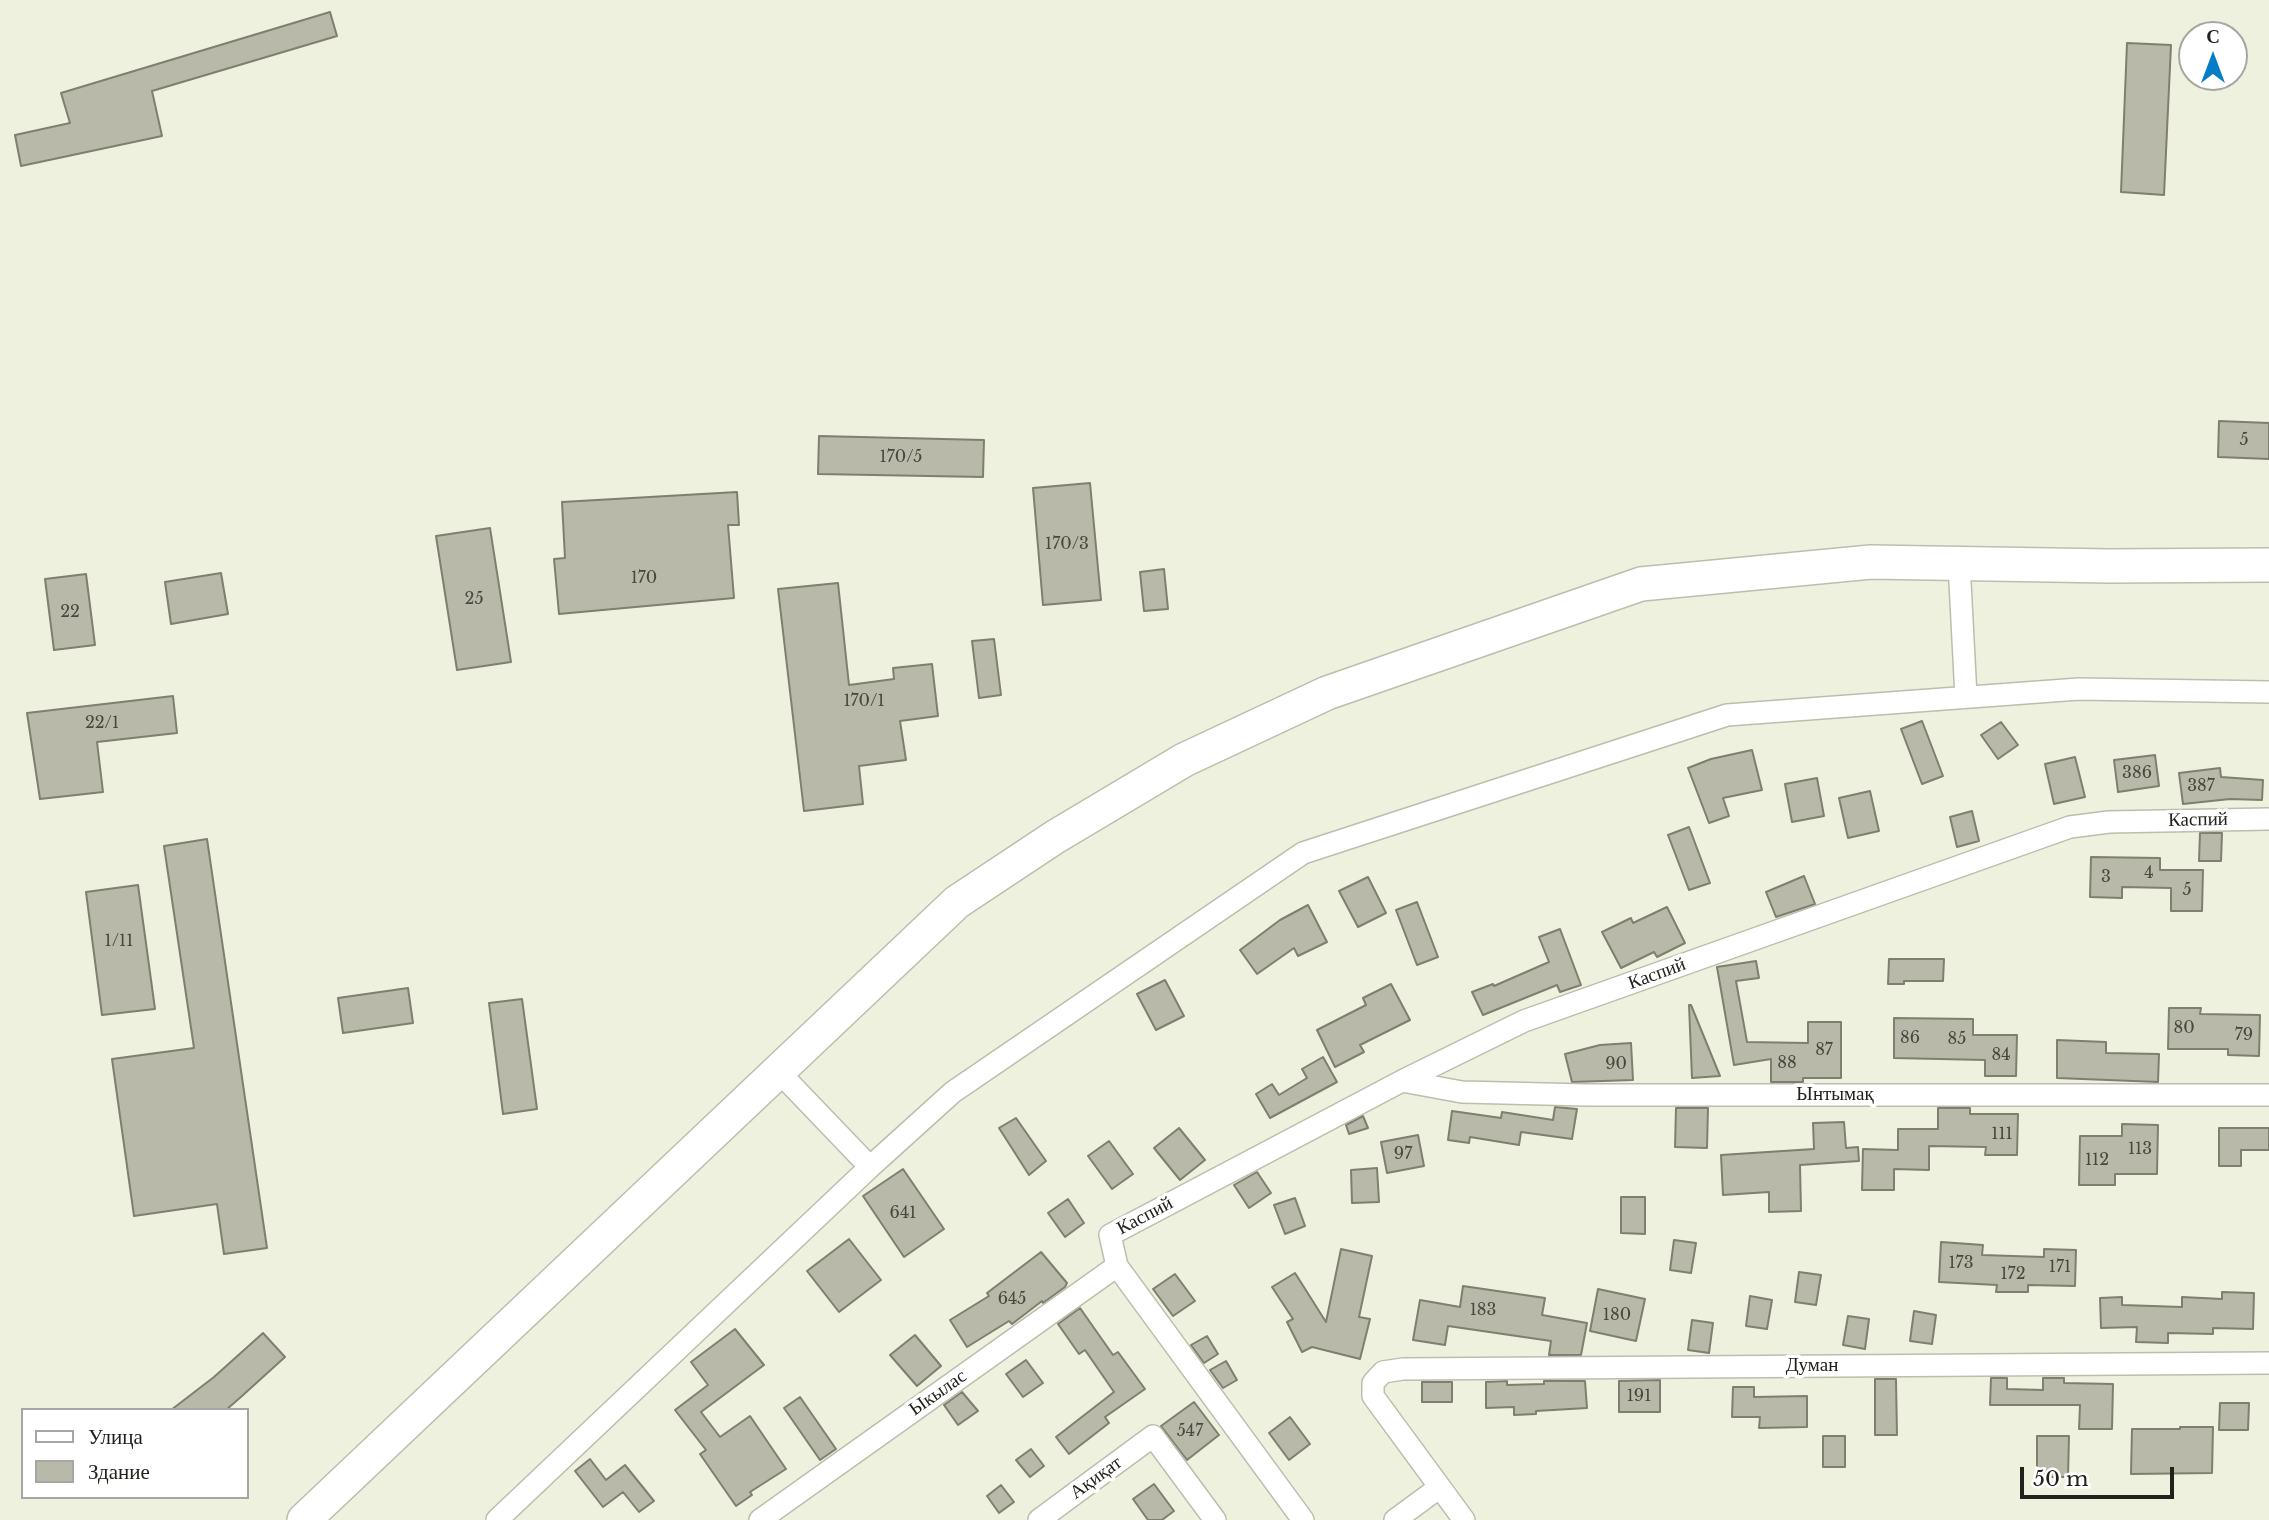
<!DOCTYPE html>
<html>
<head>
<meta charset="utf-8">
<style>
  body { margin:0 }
  #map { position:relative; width:2269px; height:1520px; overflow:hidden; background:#eff1df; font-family:"Libre Baskerville",serif }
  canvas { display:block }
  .legend { position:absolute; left:21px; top:1408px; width:228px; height:91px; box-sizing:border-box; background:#fff; border:2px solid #a6a7a4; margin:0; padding:9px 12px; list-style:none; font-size:21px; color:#21221b }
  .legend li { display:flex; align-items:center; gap:14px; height:35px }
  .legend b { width:35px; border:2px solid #a6a7a4 }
  .north { position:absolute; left:2178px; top:21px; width:70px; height:70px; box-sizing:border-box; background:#fff; border:2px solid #a6a7a4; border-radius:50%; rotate:0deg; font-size:19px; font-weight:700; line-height:28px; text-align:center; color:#21221b }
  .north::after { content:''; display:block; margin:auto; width:24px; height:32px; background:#047dc6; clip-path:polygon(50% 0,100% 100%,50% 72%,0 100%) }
  .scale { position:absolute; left:2020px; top:1467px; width:154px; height:32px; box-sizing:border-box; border:4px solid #21221b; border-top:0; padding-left:9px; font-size:21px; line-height:24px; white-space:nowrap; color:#21221b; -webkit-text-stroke:5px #fff; paint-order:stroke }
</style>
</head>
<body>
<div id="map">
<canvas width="2269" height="1520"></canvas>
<ul class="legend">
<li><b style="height:9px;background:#fff"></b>Улица</li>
<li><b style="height:19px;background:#b8b9a8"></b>Здание</li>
</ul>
<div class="north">С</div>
<div class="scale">50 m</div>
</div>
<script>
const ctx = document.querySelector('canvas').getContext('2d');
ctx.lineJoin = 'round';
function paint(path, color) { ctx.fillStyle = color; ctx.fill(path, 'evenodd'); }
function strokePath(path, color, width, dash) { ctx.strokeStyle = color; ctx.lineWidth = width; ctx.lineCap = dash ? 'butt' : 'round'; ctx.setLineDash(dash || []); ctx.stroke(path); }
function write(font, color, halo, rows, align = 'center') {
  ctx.font = font + ' "Libre Baskerville",serif'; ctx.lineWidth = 7; ctx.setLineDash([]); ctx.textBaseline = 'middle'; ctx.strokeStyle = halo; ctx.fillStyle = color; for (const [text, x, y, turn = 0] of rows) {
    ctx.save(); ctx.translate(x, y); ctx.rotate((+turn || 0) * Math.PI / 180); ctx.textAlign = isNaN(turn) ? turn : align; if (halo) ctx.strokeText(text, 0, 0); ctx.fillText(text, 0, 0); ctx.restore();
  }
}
const building = new Path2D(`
  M330 12 337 36 152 91 162 136 21 166 15 135 70 123 61 93Z
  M2127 43 2171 45 2164 195 2121 192Z
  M2219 421 2269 423V459L2218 457Z
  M819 436 984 440 983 477 818 474Z
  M1090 483 1101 600 1043 605 1033 488Z
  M737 492 739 525H728L734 598 559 614 554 559 565 558 562 502Z
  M490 528 511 662 457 670 436 536Z
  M1164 569 1168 609 1144 611 1140 572Z
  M221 573 228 614 171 624 165 582Z
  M86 574 95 645 54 650 45 579Z
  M838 583 849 685 894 679 893 668 932 664 938 716 900 721 906 760 859 766 863 804 804 811 778 589Z
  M994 639 1001 695 979 698 972 641Z
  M173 696 177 733 97 742 103 792 40 799 27 713Z
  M1922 721 1943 776 1922 784 1901 729Z
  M2001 722 2018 745 1998 759 1981 735Z
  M1752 750 1762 790 1723 798 1729 816 1709 823 1688 768 1711 759Z
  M2155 755 2159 786 2118 792 2114 760Z
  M2075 757 2085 797 2054 804 2045 764Z
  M2220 768 2221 777 2263 780 2262 800 2230 799 2183 804 2179 773Z
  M1817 778 1824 816 1792 822 1785 784Z
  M1870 791 1879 831 1848 838 1839 798Z
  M1972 811 1979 841 1957 847 1950 817Z
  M1689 827 1710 883 1689 890 1668 835Z
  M2200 833H2222L2221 861H2199Z
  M207 839 267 1248 224 1254 217 1204 134 1216 112 1059 194 1048 164 846Z
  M2091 857 2160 858V870H2203L2202 911H2171V888L2122 887V898L2090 897Z
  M1804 876 1815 904 1776 917 1766 892Z
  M1368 877 1386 913 1358 927 1339 891Z
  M138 885 155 1009 102 1015 86 892Z
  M1417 902 1438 957 1417 965 1396 910Z
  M1308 905 1327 942 1298 956 1294 948 1257 974 1240 950 1280 920Z
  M1667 907 1685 943 1657 957 1654 952 1621 968 1602 932 1631 918 1633 923Z
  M1560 929 1581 985 1560 992 1557 985 1483 1015 1472 992 1493 984 1494 986 1549 962 1539 937Z
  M1889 959H1944L1943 981H1904V984H1888Z
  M1756 961 1759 978 1736 981 1747 1042 1808 1043V1022H1841V1078H1803V1082H1771V1059L1734 1065 1717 967Z
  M1165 980 1184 1016 1156 1030 1137 994Z
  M1391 984 1410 1020 1360 1045 1364 1052 1335 1067 1317 1030 1366 1005 1363 998Z
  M408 988 413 1023 343 1033 338 998Z
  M522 999 537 1109 503 1114 489 1003Z
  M1689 1005H1691L1720 1076 1692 1078Z
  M2169 1008H2201L2200 1014 2260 1015 2259 1056 2228 1055V1049H2168Z
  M1894 1018 1973 1019V1035H2017L2016 1076H1985V1060L1894 1058Z
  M2057 1040 2106 1042V1053L2159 1054 2158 1082 2057 1078Z
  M1631 1043 1633 1080 1572 1082 1565 1054 1600 1045Z
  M1323 1057 1337 1082 1270 1118 1256 1094 1272 1084 1279 1095 1307 1078 1302 1069Z
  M1555 1107 1577 1109 1572 1139 1521 1132 1519 1145 1470 1137 1469 1143 1448 1140 1452 1111 1501 1118 1502 1112 1553 1120Z
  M1676 1108H1708L1707 1148 1675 1147Z
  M1938 1108H1970V1114H2018L2017 1155H1985L1986 1147 1929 1146V1170L1894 1169V1190H1862L1863 1149 1898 1150V1129H1938Z
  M1363 1116 1368 1128 1349 1134 1346 1125Z
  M1016 1118 1046 1161 1029 1175 999 1128Z
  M1844 1122 1846 1148 1858 1147 1859 1161 1800 1165 1801 1211 1769 1212V1192L1723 1195 1721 1155 1814 1149 1813 1123Z
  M2122 1124 2158 1125 2157 1174H2115V1185H2079L2080 1136H2122Z
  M1179 1128 1205 1160 1180 1180 1154 1148Z
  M2219 1128H2269V1150H2241V1166H2219Z
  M1418 1135 1424 1166 1387 1173 1381 1142Z
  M1109 1141 1133 1174 1112 1189 1088 1156Z
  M1377 1168 1379 1202 1352 1203 1351 1170Z
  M903 1169 944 1229 904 1257 863 1196Z
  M1257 1172 1271 1193 1249 1208 1234 1185Z
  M1621 1197H1645V1234L1621 1233Z
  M1295 1198 1305 1226 1285 1234 1274 1205Z
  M1068 1199 1084 1223 1065 1237 1048 1213Z
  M849 1239 881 1280 839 1312 807 1271Z
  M1674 1240 1696 1243 1691 1273 1670 1270Z
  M1941 1242 1983 1245 1982 1255 2044 1257V1249L2076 1250 2075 1286 2028 1285V1292H1996L1997 1285 1939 1282Z
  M1341 1249 1372 1256 1359 1317 1370 1319 1360 1359 1312 1347 1302 1352 1287 1322 1293 1319 1272 1287 1295 1273 1326 1322Z
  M1041 1252 1067 1283 1065 1287 1043 1303 1042 1301 1012 1324 1009 1321 967 1347 950 1320 989 1296 987 1293Z
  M1799 1272 1821 1275 1816 1305 1795 1302Z
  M1175 1274 1195 1301 1173 1316 1153 1289Z
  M1463 1286 1545 1298 1542 1315 1587 1323 1581 1355H1549L1551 1341 1448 1326 1445 1345 1413 1340 1420 1300 1460 1307Z
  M1598 1289 1645 1299 1636 1341 1590 1331Z
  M2222 1292 2254 1293 2253 1329 2213 1328V1334L2168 1333V1343L2136 1342 2137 1327 2101 1328 2100 1298 2122 1297V1305L2182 1307V1297L2222 1299Z
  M1750 1296 1772 1300 1767 1329 1746 1326Z
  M1080 1308 1113 1355 1118 1352 1145 1389 1105 1417 1109 1423 1069 1454 1056 1437 1114 1392 1085 1350 1079 1354 1058 1324Z
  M1914 1311 1936 1315 1932 1344 1910 1341Z
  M1848 1316 1869 1319 1865 1349 1843 1345Z
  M1692 1320 1713 1323 1709 1353 1688 1350Z
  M735 1329 764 1365 701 1412 720 1437 750 1416 786 1469 750 1492 752 1495 736 1506 700 1454 706 1450 675 1410 708 1385 691 1362Z
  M263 1333 285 1357 242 1396 226 1410H171L214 1377Z
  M915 1335 941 1366 917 1386 890 1355Z
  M1207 1336 1218 1354 1204 1363 1191 1345Z
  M1026 1360 1043 1383 1023 1397 1006 1374Z
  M1226 1361 1237 1380 1223 1388 1210 1370Z
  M1991 1378H2007V1389L2043 1390V1378H2064V1383L2113 1384 2112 1429H2079L2080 1405H1990Z
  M1875 1379H1896L1897 1435H1875Z
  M1660 1380V1412H1619V1381Z
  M1507 1381V1385L1544 1384V1381H1585L1587 1408 1536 1411V1414L1514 1415V1407L1486 1408V1382Z
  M1422 1382H1452V1402H1422Z
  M1733 1387H1754V1397L1807 1396V1427L1759 1428 1760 1417H1732Z
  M962 1392 978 1411 958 1425 944 1405Z
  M800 1397 836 1449 820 1460 784 1408Z
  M1194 1402 1219 1435 1187 1460 1161 1426Z
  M2220 1403H2249L2248 1430H2219Z
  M1290 1417 1310 1444 1289 1460 1269 1433Z
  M2180 1427H2213L2212 1473 2131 1474 2132 1429H2180Z
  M1823 1436H1845V1467H1823Z
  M2037 1436H2069L2068 1477H2037Z
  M1031 1449 1044 1466 1030 1477 1016 1460Z
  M590 1459 606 1480 625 1465 654 1501 639 1512 623 1492 603 1507 575 1471Z
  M1154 1484 1174 1511 1162 1520H1148L1133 1499Z
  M1001 1485 1014 1502 999 1513 987 1496Z`);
paint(building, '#b8b9a8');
strokePath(building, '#7e7f6f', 2);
const street = new Path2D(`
  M1959 563 1966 697
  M778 1071 870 1167
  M1402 1081 1462 1092 1586 1095H2269
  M497 1520 870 1167 953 1092 1303 853 1727 715 2079 689 2269 692
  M760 1520 1117 1266
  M1039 1520 1153 1436 1215 1520
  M1303 1520 1117 1266 1110 1235 1402 1081 1524 1021 2070 827 2109 822 2269 819
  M1395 1520 1440 1487
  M1464 1520 1373 1396V1383L1383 1372 1403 1369 2269 1363`);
const primary = new Path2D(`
  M304 1520 957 902 1055 837 1184 760 1327 693 1641 584 1871 562 2109 566 2269 565`);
strokePath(street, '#bcbead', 24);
strokePath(primary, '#bcbead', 36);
strokePath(street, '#fff', 21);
strokePath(primary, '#fff', 33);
write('16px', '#47483e', null, [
  ["5",2244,440],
  ["170/5",901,457],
  ["170/3",1067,544],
  ["170",644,578],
  ["25",474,599],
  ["22",70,612],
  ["170/1",864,701],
  ["22/1",102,723],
  ["386",2137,773],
  ["387",2201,786],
  ["4",2149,873],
  ["3",2106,877],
  ["5",2187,890],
  ["1/11",119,941],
  ["80",2184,1028],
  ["79",2244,1035],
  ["86",1910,1038],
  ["85",1957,1039],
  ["87",1824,1050],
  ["84",2001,1055],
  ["88",1787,1063],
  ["90",1616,1064],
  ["111",2002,1134],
  ["113",2140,1149],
  ["97",1403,1154],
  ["112",2097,1160],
  ["641",903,1213],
  ["173",1961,1263],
  ["171",2060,1267],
  ["172",2013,1274],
  ["645",1012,1299],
  ["183",1483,1310],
  ["180",1617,1315],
  ["191",1639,1396],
  ["547",1190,1431]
]);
write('19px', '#21221b', '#fff', [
  ["Каспий",2198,820,-1],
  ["Каспий",1657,974,-20],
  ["Ынтымақ",1835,1095],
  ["Каспий",1145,1216,-28],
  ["Думан",1812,1366],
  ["Ыкылас",938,1393,-35],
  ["Ақиқат",1096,1478,-36]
]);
</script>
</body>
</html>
